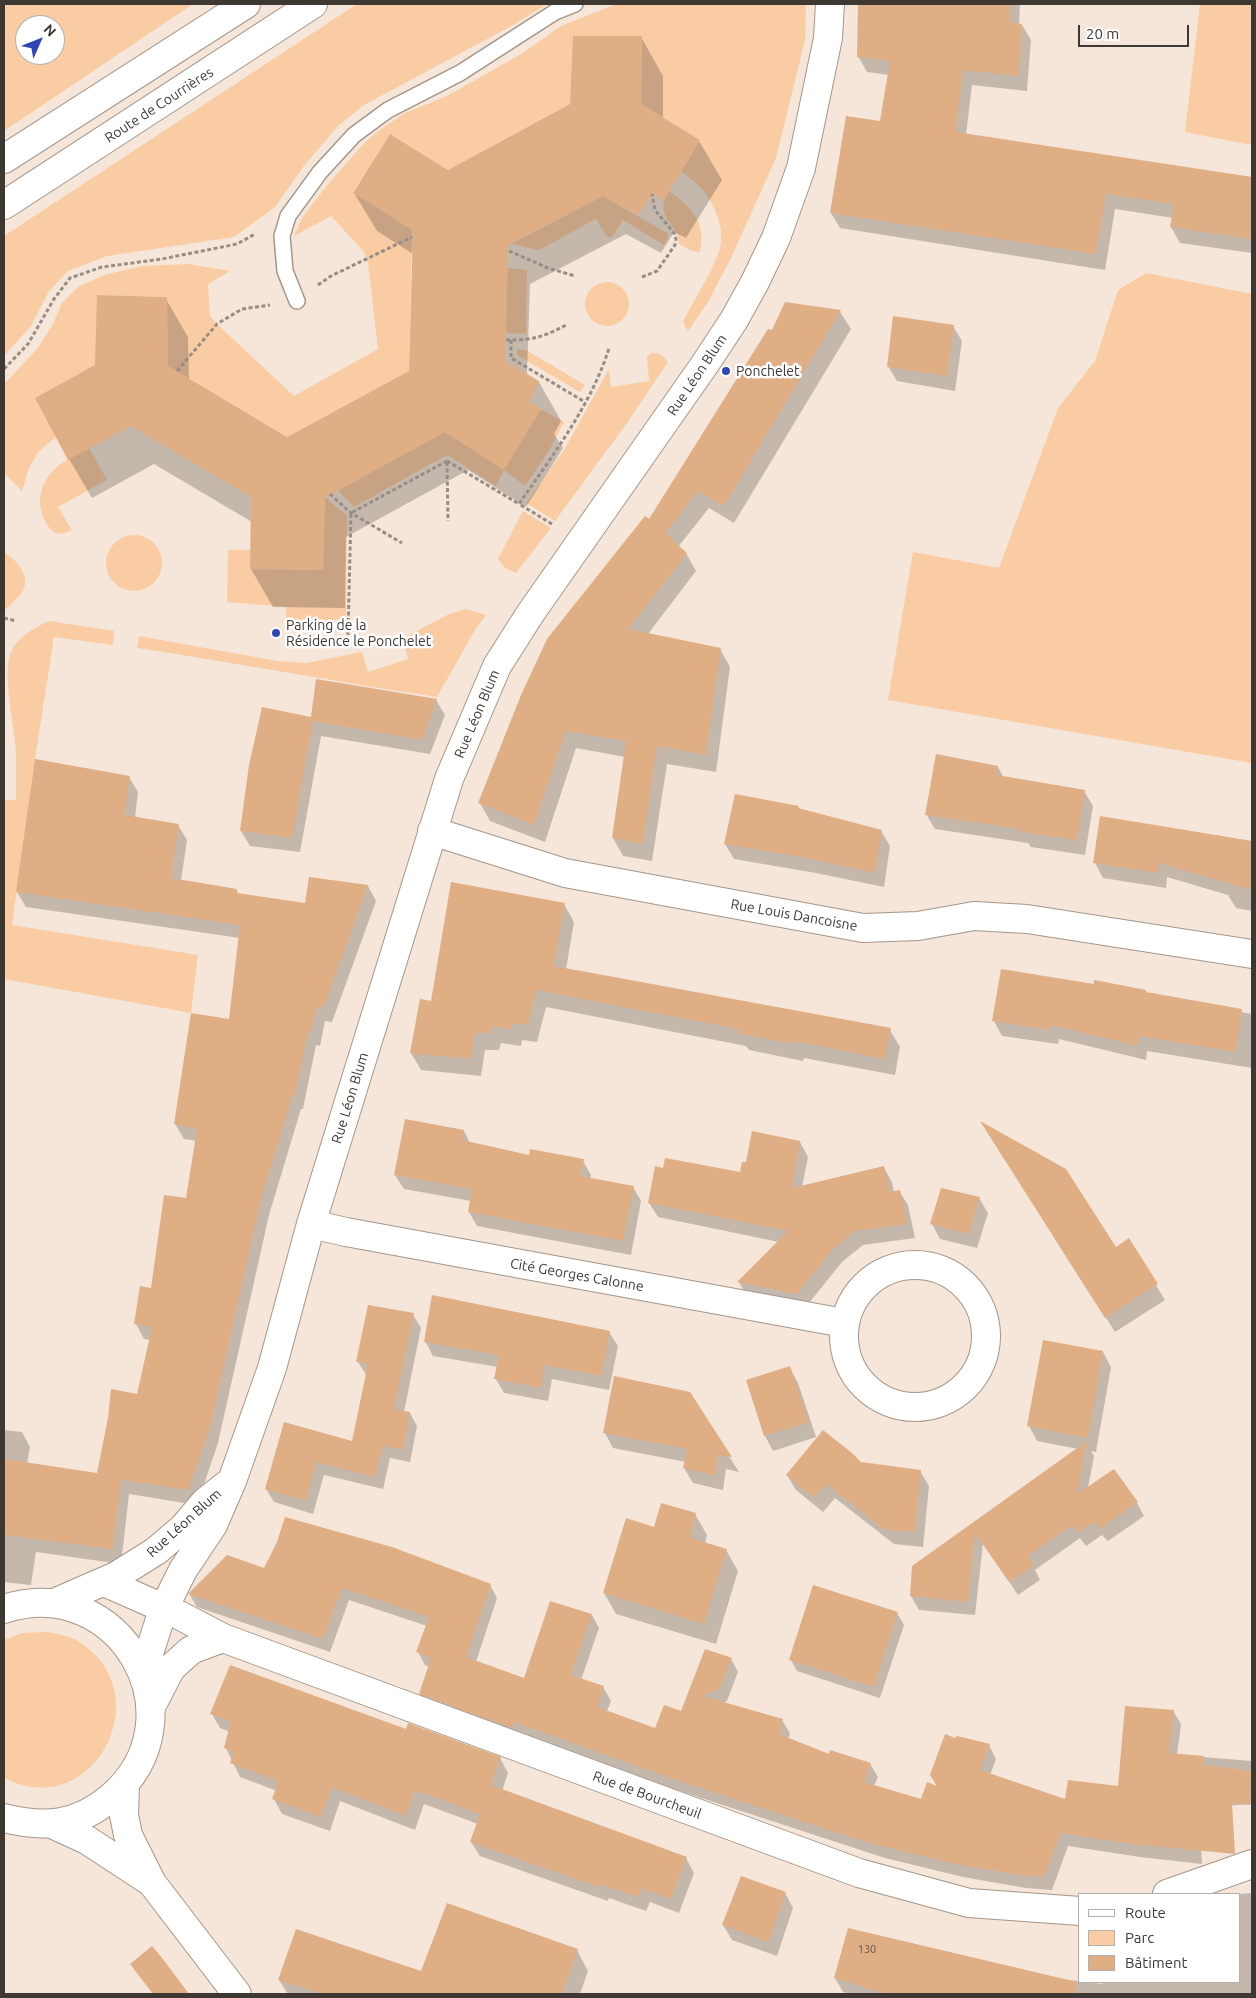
<!DOCTYPE html>
<html>
<head>
<meta charset="utf-8">
<style>
  body { margin:0 }
  #map { position:relative; width:1256px; height:1998px; overflow:hidden; background:#f5e6d9; font-family:Ubuntu,sans-serif }
  canvas { display:block }
  .frame { position:absolute; inset:0; border:5px solid #3e3833; pointer-events:none }
  .legend { position:absolute; left:1078px; top:1893px; width:162px; height:90px; box-sizing:border-box; background:#fff; border:1px solid #b2afad; margin:0; padding:6px 9px; list-style:none; font-size:15px; color:#3e3833 }
  .legend li { display:flex; align-items:center; gap:10px; height:25px }
  .legend b { width:25px; border:1px solid #b2afad }
  .north { position:absolute; left:15px; top:15px; width:50px; height:50px; box-sizing:border-box; background:#fff; border:1px solid #b2afad; border-radius:50%; rotate:46deg; font-size:14px; font-weight:700; line-height:20px; text-align:center; color:#3e3833 }
  .north::after { content:''; display:block; margin:auto; width:18px; height:22px; background:#2f46b7; clip-path:polygon(50% 0,100% 100%,50% 72%,0 100%) }
  .scale { position:absolute; left:1078px; top:25px; width:111px; height:22px; box-sizing:border-box; border:2px solid #3e3833; border-top:0; padding-left:6px; font-size:15px; line-height:18px; white-space:nowrap; color:#3e3833; -webkit-text-stroke:4px #fff; paint-order:stroke }
</style>
</head>
<body>
<div id="map">
<canvas width="1256" height="1998"></canvas>
<div class="frame"></div>
<ul class="legend">
<li><b style="height:6px;background:#fff"></b>Route</li>
<li><b style="height:14px;background:#facca4"></b>Parc</li>
<li><b style="height:14px;background:#dfae84"></b>Bâtiment</li>
</ul>
<div class="north">N</div>
<div class="scale">20 m</div>
</div>
<script>
const ctx = document.querySelector('canvas').getContext('2d');
ctx.lineJoin = 'round';
function paint(path, color) { ctx.fillStyle = color; ctx.fill(path, 'evenodd'); }
function strokePath(path, color, width, dash) { ctx.strokeStyle = color; ctx.lineWidth = width; ctx.lineCap = dash ? 'butt' : 'round'; ctx.setLineDash(dash || []); ctx.stroke(path); }
function write(font, color, halo, rows, align = 'center') {
  ctx.font = font + ' Ubuntu,sans-serif'; ctx.lineWidth = 5; ctx.setLineDash([]); ctx.textBaseline = 'middle'; ctx.strokeStyle = halo; ctx.fillStyle = color; for (const [text, x, y, turn = 0] of rows) {
    ctx.save(); ctx.translate(x, y); ctx.rotate((+turn || 0) * Math.PI / 180); ctx.textAlign = isNaN(turn) ? turn : align; if (halo) ctx.strokeText(text, 0, 0); ctx.fillText(text, 0, 0); ctx.restore();
  }
}
paint(new Path2D(`
  M4 4H193L4 131ZM25 25H55V55H25Z
  M357 4H547L515 24 364 105 338 126 303 167 275 207 234 237 107 256 68 271 49 291 31 326 4 356V236Z
  M617 4H806L805 40 776 158 731 258 708 302 688 331 683 322C692 303 720 260 721 242 722 229 719 219 714 208 707 192 696 181 681 172L700 140 641 104 642 36H574L570 104 448 170 390 134 353 192 412 230 409 371 287 437 168 366 167 297 97 295 107 361 56 437 39 451 29 468 22 491 4 473V384L38 348 53 324 62 303 78 287 104 275 142 266 188 264 230 271 208 284 210 316 217 324 294 396 378 349 368 263 364 252 331 216 294 236 302 218 324 189 365 142 384 127 405 113 447 96 523 53 561 26Z
  M1200 4H1252V145L1185 132Z
  M669 191C692 207 706 222 700 252L692 251 679 244C678 221 652 218 669 191Z
  M603 196 667 233 668 237 664 245 623 220 612 237H607L596 219 539 250 511 244Z
  M507 268 527 270 526 334 506 333Z
  M1146 273 1252 294V763L888 700 913 552 999 568 1058 408 1095 361 1118 290Z
  M585 304a22 22 0 1 1 44 0a22 22 0 1 1-44 0Z
  M517 349 526 350 585 385 580 392 517 355Z
  M651 353C659 352 663 356 668 362L627 423 555 521 526 503 564 450 609 369 611 387 649 381 647 357Z
  M541 409 564 422 550 449 525 486 504 470 496 486 447 455 354 507 338 490 445 432 504 469Z
  M89 448 107 480 58 507 72 530 62 534 53 532C37 515 35 490 52 472 61 461 77 455 89 448Z
  M325 497 347 516 346 619 304 622 286 620V607L227 602 228 550H250V569L323 570Z
  M523 511 551 528 516 573 505 568 498 559Z
  M106 563a28 28 0 1 1 56 0a28 28 0 1 1-56 0Z
  M4 552C14 558 30 574 24 588 21 596 11 604 5 610H4Z
  M466 609 486 615 475 630 437 697C337 682 238 663 137 648L139 636 277 661 306 663 362 652 368 672 408 659 403 638 447 615Z
  M49 621 114 631 113 645 54 637 35 759 12 925 198 955 191 1013 4 979V800H16C16 781 17 761 15 742 13 721 3 674 10 655 15 638 34 628 49 621Z
  M48 1632C56 1634 66 1635 74 1639 164 1688 95 1825 4 1778V1640L22 1633Z`), '#facca4');
paint(new Path2D(`
  M858 4H1020L1019 24 1022 25 1031 40 1027 91 972 85 966 135 1252 179V253L1180 243 1171 227 1173 218 1115 209 1105 270 840 228 831 213 881 123 889 75 867 72 858 56Z
  M641 37 663 76V119L699 141 722 180 686 238 674 232 661 253 626 234 530 284 527 375 539 382 561 421 554 434 563 448 526 507 468 470 346 537 345 608 273 607 251 569 252 522 154 464 92 498 69 459 96 366 166 299 188 337 189 380 287 439 410 372 413 254 377 231 354 193 448 171 571 105Z
  M786 303 840 312 851 329 734 523 709 508 678 547 686 553 696 571 648 634 720 649 730 667 716 772 667 764 652 861 623 856 613 838 625 757 576 748 545 842 490 821 480 803 649 521 773 331Z
  M953 326 962 341 955 391 897 381 888 366Z
  M436 700 445 715 430 754 321 736 300 852 250 846 241 831 312 718Z
  M36 761 129 777 138 792 135 818 178 825 187 840 181 881 236 890 239 895 306 904 368 886 376 901 332 1022 325 1021 320 1046 316 1045 303 1109H301L269 1215 218 1443 197 1505 129 1494 121 1564 36 1552 31 1585 4 1582V1430L22 1432 30 1447 27 1464 98 1475 138 1395 150 1340 144 1339 136 1324 153 1289 187 1199 197 1141 184 1139 175 1124 230 1020 240 938 26 907 17 892Z
  M998 767 1004 778 1084 791 1093 806 1085 855 1031 847 1028 843 935 829 926 814Z
  M798 807 800 810 881 831 890 846 884 887 816 873 734 859 725 844Z
  M1216 835 1252 842V911L1236 908 1228 895 1167 877 1166 888 1103 878 1095 863Z
  M564 904 574 922 566 969 890 1030 900 1047 895 1075 804 1058 803 1061 749 1050 746 1046 546 1007 537 1042 522 1040 521 1046 501 1043 499 1050H485L481 1076 421 1070 411 1053 432 1002Z
  M1095 986 1146 991 1147 994 1252 1014V1068L1147 1051 1146 1060 1059 1039 1058 1044 1002 1036 994 1021Z
  M464 1131 470 1143 530 1156 583 1161 591 1175 590 1179 633 1187 641 1201 631 1255 477 1226 469 1212 471 1201 404 1189 395 1175Z
  M990 1136 1116 1248 1128 1240 1165 1300 1115 1332Z
  M800 1142 808 1157 802 1187 884 1168 892 1182 894 1192 899 1191 908 1205 915 1238 863 1245 842 1262 805 1308 747 1296 739 1282 779 1242 658 1217 649 1203 741 1174 747 1163Z
  M979 1198 988 1213 977 1248 940 1239 932 1224Z
  M413 1315 421 1328 404 1412 410 1413 417 1426 410 1462 390 1458 383 1489 324 1475 313 1514 274 1502 266 1489 285 1424 353 1443 367 1376 358 1362Z
  M609 1332 618 1346 609 1390 552 1379 548 1401 504 1393 496 1379 498 1367 433 1356 425 1341Z
  M1103 1352 1111 1367 1096 1452 1091 1451 1094 1456 1088 1488 1137 1503 1144 1516 1108 1541 1102 1535 1086 1546 1080 1538 1035 1570 1040 1580 1018 1595 983 1543 975 1615 919 1610 911 1596 914 1567 1078 1449 1037 1441 1029 1426Z
  M790 1368 798 1383 816 1437 773 1451 765 1436 748 1381Z
  M689 1393 739 1472 726 1469 723 1490 693 1483 684 1468 686 1462 613 1448 605 1433Z
  M861 1464 920 1471 929 1486 923 1547 894 1544 835 1498 823 1512 796 1490 787 1475Z
  M695 1514 707 1535 705 1544 726 1550 738 1571 716 1644 616 1614 604 1593 655 1529Z
  M264 1569 490 1585 497 1598 476 1662 525 1680 592 1615 599 1628 581 1680 603 1687 611 1701 607 1711 656 1729 682 1712 731 1659 738 1672 727 1701 723 1703 782 1720 790 1733 788 1739 830 1756 870 1764 878 1777 874 1786 922 1801 989 1745 996 1759 990 1775 1066 1800 1119 1788 1173 1711 1181 1724 1177 1755 1252 1761V1804L1199 1808 1202 1864 1140 1857 1068 1846 1052 1890 1026 1888 963 1877 885 1858 677 1790 521 1734 427 1707 420 1693 429 1667 425 1665 418 1652 427 1626 349 1600 330 1652 197 1607 190 1595Z
  M897 1613 904 1625 880 1698 797 1671 791 1660Z
  M212 1714 407 1731 500 1758 508 1773 502 1791 686 1858 694 1873 679 1913 650 1902 646 1911 609 1898 608 1901 480 1856 471 1842 478 1824 424 1804 415 1830 340 1801 330 1831 282 1814 274 1799 277 1791 240 1777 226 1748 230 1732 220 1728Z
  M785 1893 793 1908 777 1956 732 1940 723 1925Z
  M1252 1893V1994H851L843 1992 835 1978H1052L1103 1984V1982H1240V1894H1237Z
  M577 1950 588 1971 580 1994H563L521 1980 516 1994H288L279 1980 421 1973Z`), '#0003');
paint(new Path2D(`
  M858 4H1010V22L1022 24 1019 76 963 70 956 132 1252 177V239L1170 227 1174 204 1106 194 1096 254 830 213 846 116 880 121 890 61 857 57Z
  M573 36H642L641 104 700 140 664 200 652 194 638 215 603 196 508 245 505 361 539 381 529 402 541 409 504 470 445 432 325 498 323 570 250 569 251 497 131 426 68 460 35 398 95 365 97 295 167 297 168 366 287 437 409 371 413 230 353 193 390 134 448 170 570 104Z
  M785 302 841 310 724 506 698 491 665 533 687 553 628 629 721 648 706 755 657 746 643 844 612 838 626 741 566 731 534 825 478 803 521 695 547 639 645 516 649 519 768 329 772 330Z
  M893 316 954 325 947 376 887 367Z
  M316 679 437 699 422 740 313 721 292 838 240 831 249 765 262 707 311 717Z
  M936 754 998 766 997 775 1085 790 1077 840 1021 832V829L925 815Z
  M35 759 130 776 125 815 179 824 171 878 237 889V893L305 903 309 877 368 885 324 1007H317L311 1031H308L295 1095H293L261 1199 210 1428 188 1490 121 1480 113 1549 4 1535V1459L97 1473 108 1418 111 1389 137 1394 152 1327 134 1324 140 1286 151 1288 164 1195 186 1198 197 1129 174 1124 191 1013 229 1019 240 925 16 892Z
  M735 794 799 806 798 808 882 830 875 873 807 858 724 844Z
  M1100 816 1252 841V890L1159 863 1158 873 1093 863Z
  M451 882 565 903 554 966 891 1028 885 1059 795 1041 794 1044 738 1033V1029L536 990 528 1025 512 1023 511 1029 491 1026 490 1033H475L471 1059 410 1053 420 999 431 1001Z
  M1001 969 1094 984V980L1146 990V992L1242 1009 1236 1052 1139 1036 1138 1046 1051 1025 1050 1030 992 1021Z
  M405 1119 464 1130 462 1140 529 1155 530 1149 584 1159 580 1176 634 1186 623 1241 468 1212 472 1189 394 1175Z
  M980 1121 1066 1169 1116 1247 1129 1238 1158 1284 1105 1318Z
  M752 1131 800 1141 792 1188 884 1166 890 1192 900 1190 907 1224 855 1231 834 1248 797 1294 737 1282 788 1231 648 1203 655 1166 663 1168 665 1158 740 1172 742 1162H746Z
  M941 1188 980 1197 969 1234 930 1224Z
  M432 1295 610 1331 602 1376 544 1365 541 1388 494 1379 499 1355 424 1342Z
  M368 1305 414 1313 394 1409 410 1412 403 1450 383 1446 375 1477 316 1462 306 1501 265 1489 284 1422 352 1441 368 1364 356 1362Z
  M1043 1340 1103 1351 1088 1438 1027 1426Z
  M790 1366 809 1422 764 1436 746 1380Z
  M614 1376 690 1392 732 1457 718 1455 715 1476 683 1468 687 1449 603 1433Z
  M823 1430 852 1453 861 1462 921 1470 915 1532 884 1529 826 1484 814 1498 786 1475Z
  M1087 1441 1077 1494 1114 1469 1138 1502 1100 1529 1093 1522 1078 1533 1072 1525 1028 1556 1034 1566 1009 1582 975 1533 968 1602 910 1596 912 1566Z
  M661 1503 696 1513 690 1538 727 1549 704 1624 603 1593 626 1518 654 1527Z
  M285 1517 392 1547 491 1584 466 1657 524 1678 550 1601 592 1614 571 1675 604 1686 597 1707 655 1728 664 1705 681 1711 705 1649 732 1658 720 1688 702 1696 783 1719 779 1734 829 1754 830 1750 871 1763 864 1782 921 1799 927 1782 937 1786 930 1775 945 1734 955 1738 957 1736 990 1744 980 1770 1065 1799 1068 1780 1118 1786 1125 1706 1174 1710 1169 1753 1204 1756 1203 1765 1252 1771 1250 1805 1232 1803 1235 1854 1132 1844 1061 1833 1044 1877 1018 1875 955 1864 877 1845 831 1831 668 1777 514 1722 512 1728 419 1694 431 1658 416 1652 429 1617 342 1588 323 1639 188 1594 227 1555 264 1568 277 1542Z
  M813 1585 898 1612 874 1687 789 1660Z
  M230 1665 406 1729 408 1723 501 1757 491 1785 687 1857 671 1899 641 1888 638 1897 600 1884 599 1887 470 1842 480 1814 415 1790 406 1816 332 1787 321 1817 272 1799 279 1781 230 1763 234 1752 224 1748 231 1721 210 1714Z
  M741 1876 786 1892 768 1942 722 1925Z
  M447 1903 578 1949 562 1994H324L278 1980 296 1929 421 1971Z
  M848 1928 1077 1982 1076 1994H892L865 1989V1987L834 1978Z
  M152 1946 162 1958 189 1994H153L130 1964Z`), '#dfae84');
const lane = new Path2D(`
  M297 301 285 271 282 236 288 216 320 172 354 135 388 110 460 73 555 12 575 4`);
const street = new Path2D(`
  M432 831 565 873 863 928 918 926 974 916 1027 919 1252 954
  M311 1224 346 1232 844 1323
  M844 1336a71 71 0 1 1 142 0a71 71 0 1 1-142 0Z
  M104 1582 179 1615 223 1638 859 1873 969 1903 1080 1911
  M54 1603 116 1576 156 1551 183 1528 205 1502 229 1483
  M143 1672 163 1610 183 1570 213 1525 232 1481 272 1368 311 1224 449 779 497 666 530 614 705 364 734 320 755 282 776 238 801 168 828 38 830 4
  M151 1707 171 1668 191 1650 223 1638
  M1167 1894 1252 1864`);
const secondary = new Path2D(`
  M4 159 246 4
  M4 205 313 4
  M4 1609C120 1571 204 1719 110 1798 77 1826 44 1828 4 1818
  M125 1786 124 1815 128 1835 152 1883 237 1994
  M52 1824 87 1840 151 1882`);
strokePath(lane, '#a4968a', 18);
strokePath(street, '#a4968a', 30);
strokePath(secondary, '#a4968a', 30);
strokePath(new Path2D(`
  M509 251 548 268 575 276
  M642 277 657 271 675 245 676 239 674 233 655 210 652 194
  M318 285 331 276 412 237
  M506 340C534 340 544 337 568 324
  M511 340V358L585 402
  M4 369 28 344 54 299 70 278 102 267 162 259 237 244 255 234
  M177 371 217 324 242 309 270 305
  M447 461 519 504
  M447 462 448 521
  M330 494 351 513 402 543
  M552 524 519 504C552 456 592 404 609 348
  M4 618 16 621
  M348 635 351 513 447 461`), '#988d84', 3, [4, 2.5]);
strokePath(lane, '#fff', 15);
strokePath(street, '#fff', 28);
strokePath(secondary, '#fff', 28);
for (const [x, y, r, color] of [
  [726,371,5,"#2f46b7"],
  [276,633,5,"#2f46b7"]
]) { const dot = new Path2D(); dot.arc(x, y, r, 0, 2 * Math.PI); ctx.fillStyle = color; ctx.fill(dot); strokePath(dot, '#fff', 2); }
write('11px', '#665647', null, [
  ["130",867,1949]
]);
write('14px', '#3e3833', '#fff', [
  ["Route de Courrières",159,105,-33],
  ["Rue Léon Blum",697,375,-56],
  ["Rue Léon Blum",477,714,-67],
  ["Rue Louis Dancoisne",794,915,10],
  ["Rue Léon Blum",350,1098,-73],
  ["Cité Georges Calonne",577,1275,10],
  ["Rue Léon Blum",184,1523,-42],
  ["Rue de Bourcheuil",647,1795,20]
]);
write('14px', '#3e3833', '#fff', [
  ["Ponchelet",736,371],
  ["Parking de la",286,625],
  ["Résidence le Ponchelet",286,641]
], 'left');
</script>
</body>
</html>
